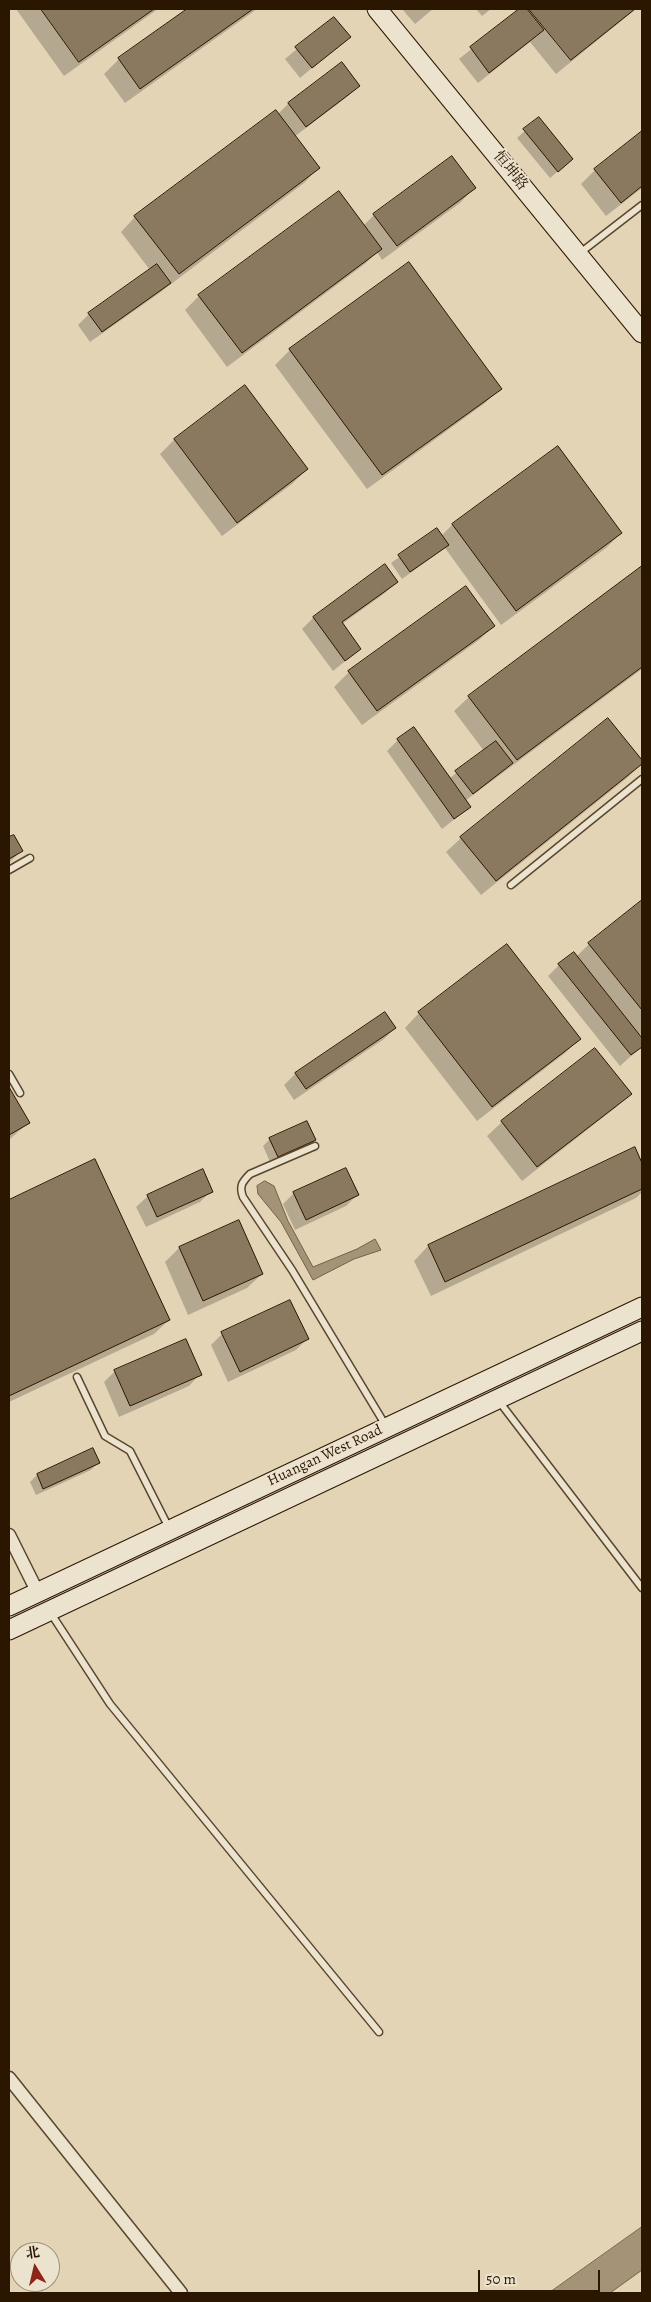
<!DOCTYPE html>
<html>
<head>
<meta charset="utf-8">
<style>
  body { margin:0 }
  #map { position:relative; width:651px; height:2302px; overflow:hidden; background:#e2d4b4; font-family:Alegreya,"Noto Serif SC",serif }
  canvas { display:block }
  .frame { position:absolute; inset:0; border:10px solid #2b1601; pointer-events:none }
  .north { position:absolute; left:10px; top:2242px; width:50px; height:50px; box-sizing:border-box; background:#ece3ce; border:1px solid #9f917c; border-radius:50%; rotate:351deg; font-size:14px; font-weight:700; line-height:20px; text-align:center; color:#2b1601 }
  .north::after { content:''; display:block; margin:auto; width:18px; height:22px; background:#8f2418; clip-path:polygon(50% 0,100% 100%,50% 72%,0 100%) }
  .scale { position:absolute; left:478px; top:2270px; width:122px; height:22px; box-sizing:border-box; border:2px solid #2b1601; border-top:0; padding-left:6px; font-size:15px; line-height:18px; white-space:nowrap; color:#2b1601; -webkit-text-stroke:4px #ece3ce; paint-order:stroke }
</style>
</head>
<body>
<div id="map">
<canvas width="651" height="2302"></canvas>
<div class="frame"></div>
<div class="north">北</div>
<div class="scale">50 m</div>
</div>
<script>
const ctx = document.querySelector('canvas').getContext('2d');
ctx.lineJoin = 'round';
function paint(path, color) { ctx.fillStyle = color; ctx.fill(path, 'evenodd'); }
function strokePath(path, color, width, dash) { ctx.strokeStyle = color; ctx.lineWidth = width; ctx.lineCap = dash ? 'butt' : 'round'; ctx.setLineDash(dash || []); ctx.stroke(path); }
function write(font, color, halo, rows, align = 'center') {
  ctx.font = font + ' Alegreya,"Noto Serif SC",serif'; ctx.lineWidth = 4; ctx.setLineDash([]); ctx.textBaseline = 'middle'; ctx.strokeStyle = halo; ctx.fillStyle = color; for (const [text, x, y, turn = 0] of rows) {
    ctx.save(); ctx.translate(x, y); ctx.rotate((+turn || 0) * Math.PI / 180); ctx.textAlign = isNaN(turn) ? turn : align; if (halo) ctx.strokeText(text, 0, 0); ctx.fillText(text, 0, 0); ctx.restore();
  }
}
const water = new Path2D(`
  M265 1181 274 1186 288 1221 313 1267 357 1249 375 1239 381 1250 354 1259 313 1280 281 1222 258 1194 257 1186Z
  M642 2227V2270L610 2293H549Z`);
paint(water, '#a49377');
strokePath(water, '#746148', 1);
paint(new Path2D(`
  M16 9H158L64 76Z
  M189 9H257L125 103 104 74 119 59Z
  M402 9H433L415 24Z
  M476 9H491L482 16Z
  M521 9H636L556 74 530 42 478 83 459 59Z
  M334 18 349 37 300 78 285 59Z
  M359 85 348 96 294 137 318 168 304 183 158 294 90 342 78 325 89 314 150 270 121 232 135 217 277 115 288 104Z
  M538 119 564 166 550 178 517 138Z
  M642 132V188L606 216 581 184 595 170Z
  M474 188 460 203 382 260 377 252 366 263 227 367 185 310 199 296 363 226 374 215Z
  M408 264 500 388 485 403 367 489 275 365 290 350Z
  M175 439 307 469 292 484 222 536 160 454Z
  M452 525 621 533 606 548 501 625 445 548 402 579 391 563 437 530 441 536Z
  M385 566 397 582 385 593 342 624 360 649 333 671 302 629 313 618Z
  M642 568V669L465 801 470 807 442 829 387 751 398 740 450 778 484 751 454 711 469 697Z
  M494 626 479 640 362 725 334 687 349 672Z
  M608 720 642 763 628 777 481 895 446 852 461 838Z
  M13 836 21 851 9 863V839Z
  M642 902V1033L639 1036 642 1040V1046L620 1066 548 976 559 965 576 957 589 944Z
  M419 1013 579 1039 565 1053 477 1121 405 1028Z
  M385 1014 395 1028 384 1039 294 1100 284 1085 295 1074Z
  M9 1089 28 1123 9 1140Z
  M630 1094 615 1108 522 1181 487 1136 502 1122Z
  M270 1139 314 1140 307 1148 271 1164 263 1146Z
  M634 1149 642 1166V1192L636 1198 431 1296 414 1261 428 1246Z
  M94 1161 169 1320 154 1334 9 1402V1201Z
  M211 1191 200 1202 146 1227 136 1207 148 1196Z
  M294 1193 357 1195 346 1206 295 1230 283 1204Z
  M179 1248 262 1274 247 1288 188 1315 165 1262Z
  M222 1334 307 1339 296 1350 228 1382 211 1345Z
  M115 1371 200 1374 189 1386 119 1417 104 1382Z
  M93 1450 98 1463 91 1470 36 1495 30 1482 37 1475Z`), '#0003');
const building = new Path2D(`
  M41 9H154L79 62Z
  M187 9H253L140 89 118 58Z
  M519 9H527L544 30 489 73 470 47Z
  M529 9H635L571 60Z
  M334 17 351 37 312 68 295 47Z
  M342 62 360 86 306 127 288 103Z
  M276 110 320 168 179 274 134 216Z
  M539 117 573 159 558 172 523 129Z
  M642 131V186L621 203 594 169Z
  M452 156 476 188 397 246 373 214Z
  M339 191 382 249 242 353 198 295Z
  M409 262 502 389 382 475 289 349Z
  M157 264 171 283 102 332 88 313Z
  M245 385 308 469 237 523 174 439Z
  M558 446 622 533 516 611 452 524Z
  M437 528 449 545 410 572 398 555Z
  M385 564 398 582 342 622 361 649 345 661 313 617Z
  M642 566V667L517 760 468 696Z
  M466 586 495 626 377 711 348 671Z
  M608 718 642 760V764L496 881 460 837Z
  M414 727 471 807 454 819 397 739Z
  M496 741 513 763 473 794 455 771Z
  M14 835 23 851 9 859V837Z
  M642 900V1010L588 943Z
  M507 944 581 1039 492 1107 418 1012Z
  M574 952 642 1038V1047L631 1055 558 964Z
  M385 1012 396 1028 306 1089 295 1073Z
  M595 1048 632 1094 537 1167 501 1121Z
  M9 1087 30 1123 9 1135Z
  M307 1121 316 1140 278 1157 269 1138Z
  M635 1147 642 1163V1189L445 1282 428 1245Z
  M95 1159 170 1320 9 1396V1200Z
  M346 1168 359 1195 306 1220 293 1192Z
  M203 1169 213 1192 157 1217 147 1195Z
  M239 1220 263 1274 203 1301 179 1247Z
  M290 1300 309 1339 240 1372 221 1332Z
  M186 1339 202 1375 130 1406 114 1370Z
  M93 1448 100 1463 43 1489 37 1474Z`);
paint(building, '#8a795e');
strokePath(building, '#2b1601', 1);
const lane = new Path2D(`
  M580 253 642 205
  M9 870 30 858
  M511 885 642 779
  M9 1074 20 1093
  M315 1146 250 1174C242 1182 239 1186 243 1197L292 1270 386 1426
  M77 1377 105 1436 130 1451 169 1528
  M498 1400 642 1588
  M50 1612 110 1704 379 2032`);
const street = new Path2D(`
  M9 1535 38 1593
  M9 2078 181 2293`);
const secondary = new Path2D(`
  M377 9 642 333
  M9 1606 642 1307
  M9 1630 642 1331`);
strokePath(lane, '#59462e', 9);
strokePath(street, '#59462e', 15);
strokePath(secondary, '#2b1601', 21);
strokePath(lane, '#ece3ce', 6);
strokePath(street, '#ece3ce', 12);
strokePath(secondary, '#ece3ce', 19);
write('15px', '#2b1601', '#ece3ce', [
  ["恒坤路",510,171,51],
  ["Huangan West Road",325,1456,-25]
]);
</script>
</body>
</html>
